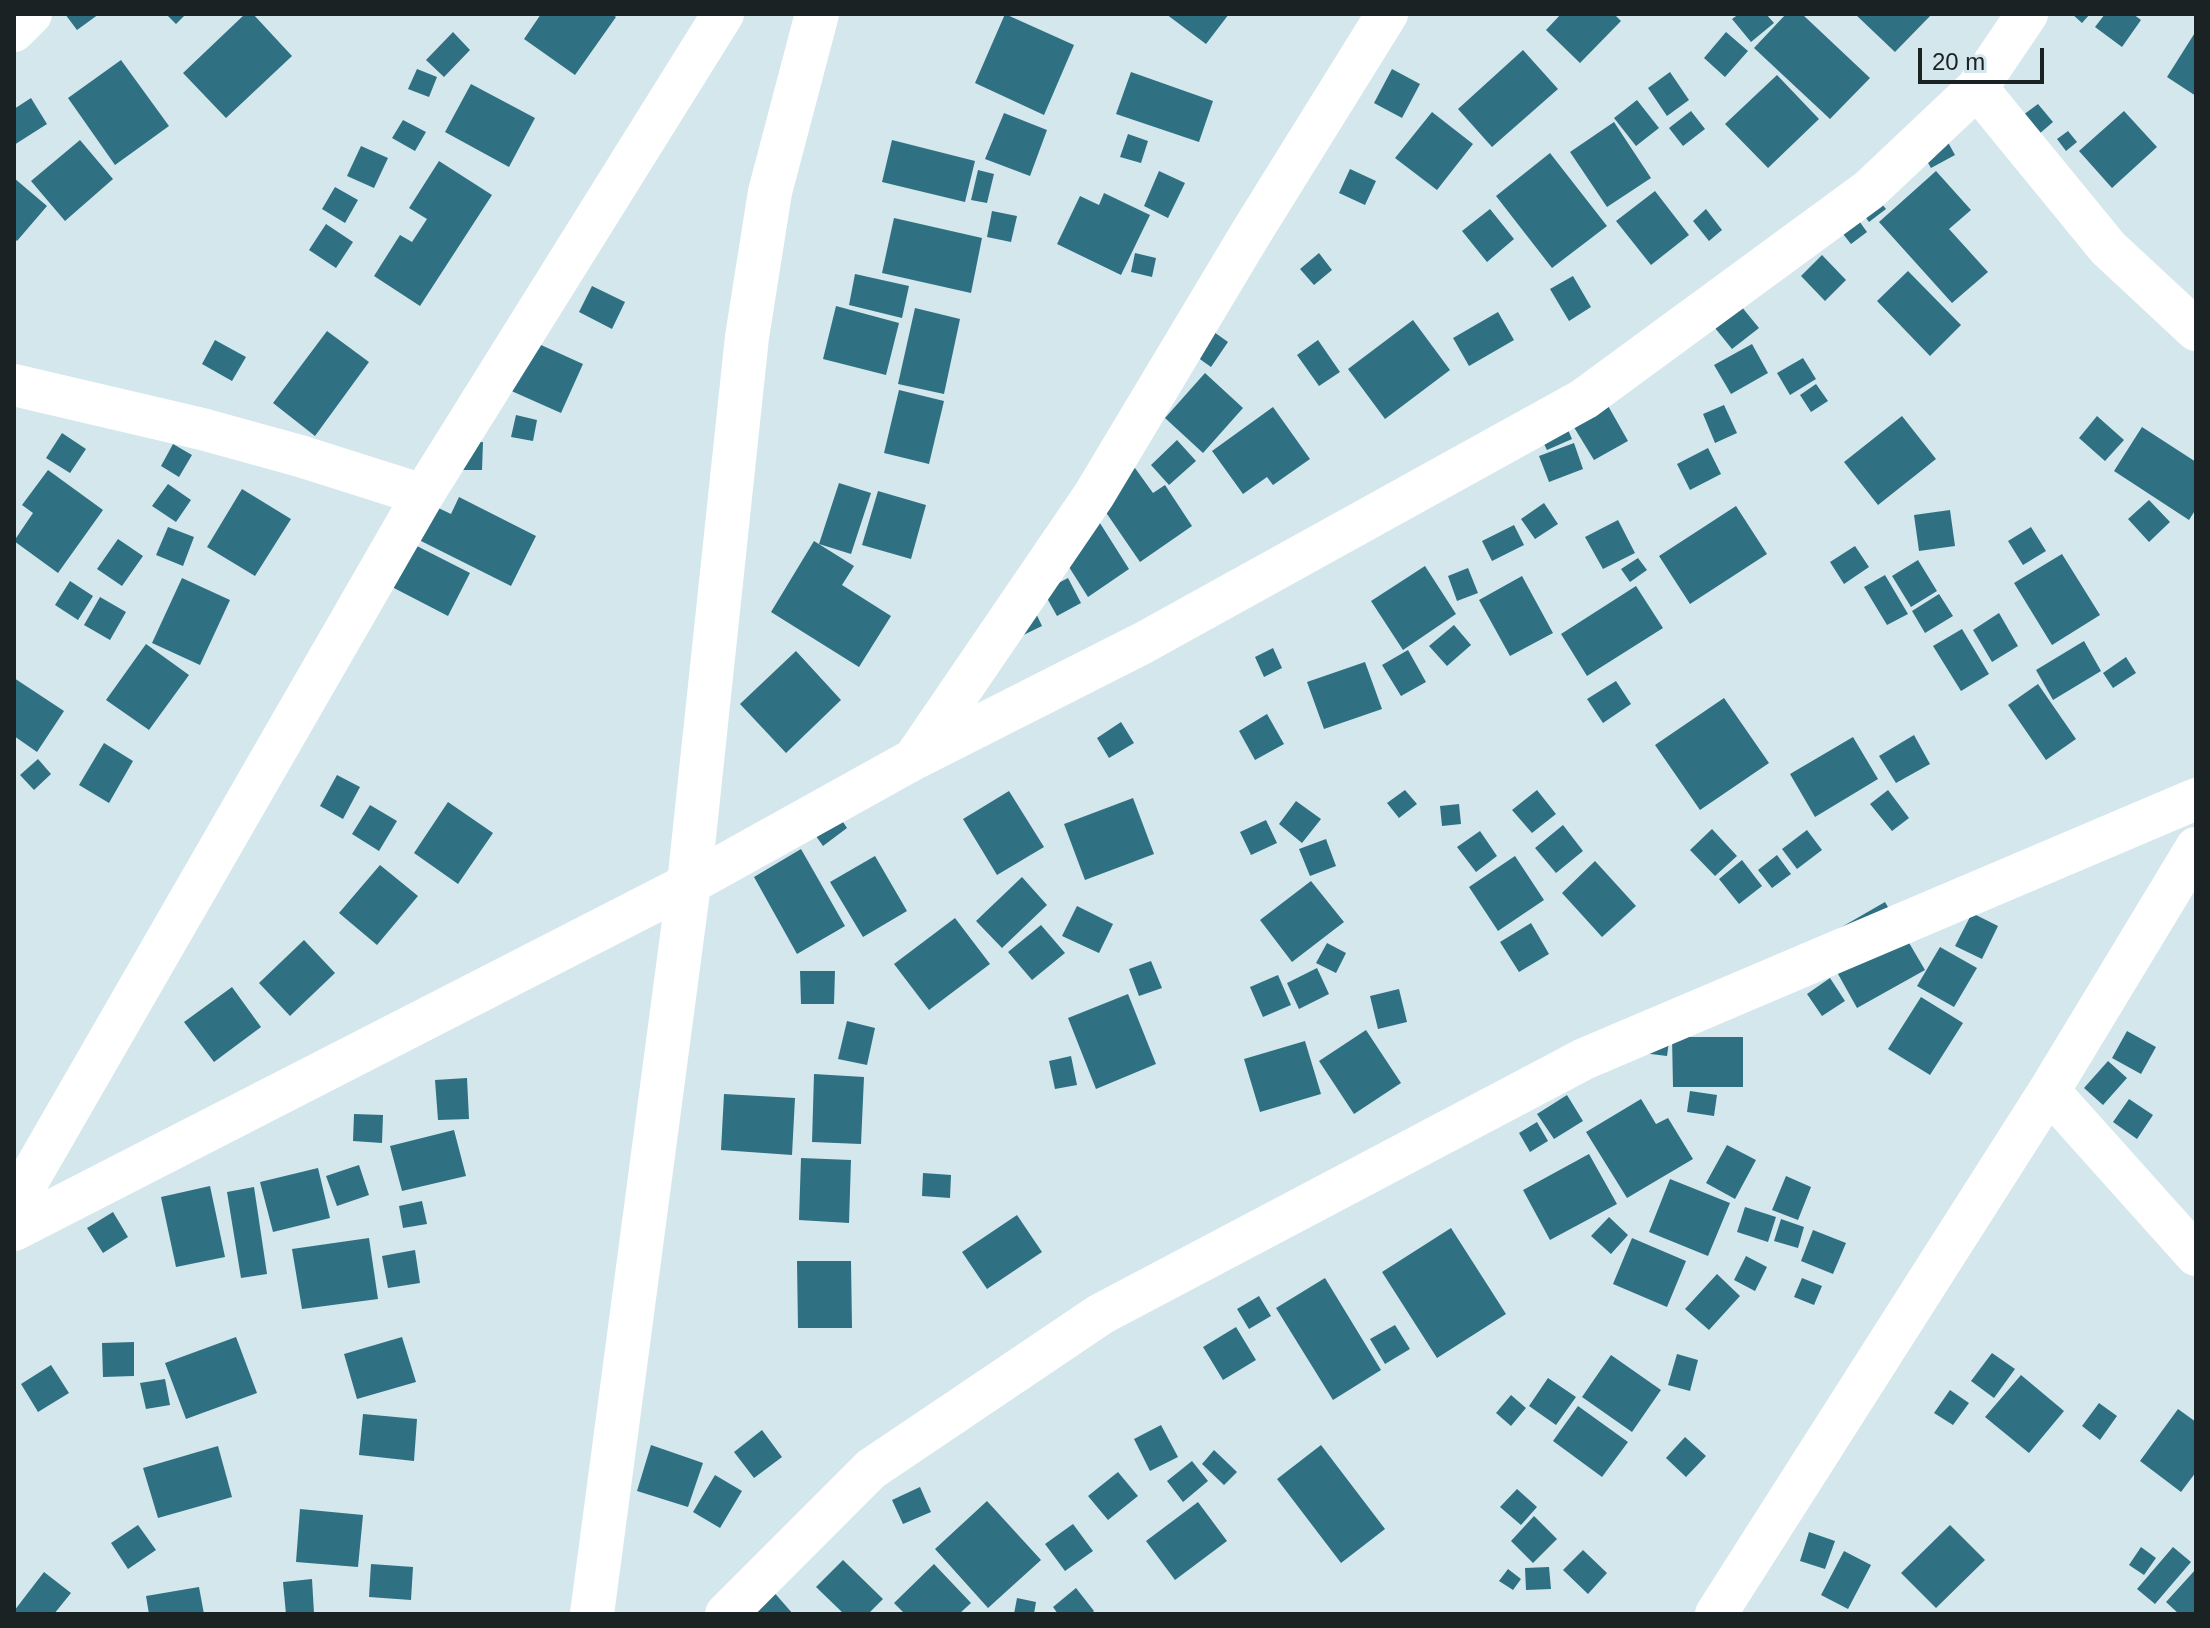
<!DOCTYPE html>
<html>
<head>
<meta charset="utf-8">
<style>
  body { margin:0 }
  #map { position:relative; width:2210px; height:1628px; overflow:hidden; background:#d3e7ed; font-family:Arial,sans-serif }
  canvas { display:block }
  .frame { position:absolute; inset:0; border:16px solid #1b2224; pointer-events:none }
  .scale { position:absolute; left:1918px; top:48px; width:126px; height:36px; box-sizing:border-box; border:4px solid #1b2224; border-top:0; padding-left:10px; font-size:24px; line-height:28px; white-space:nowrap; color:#1b2224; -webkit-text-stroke:6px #d3e7ed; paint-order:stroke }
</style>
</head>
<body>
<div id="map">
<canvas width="2210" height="1628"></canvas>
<div class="frame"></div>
<div class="scale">20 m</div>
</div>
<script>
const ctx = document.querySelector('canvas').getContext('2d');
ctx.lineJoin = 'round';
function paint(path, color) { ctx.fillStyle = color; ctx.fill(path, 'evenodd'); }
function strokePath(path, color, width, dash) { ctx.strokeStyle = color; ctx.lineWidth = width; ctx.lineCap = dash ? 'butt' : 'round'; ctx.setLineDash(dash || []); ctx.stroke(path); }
paint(new Path2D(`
  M65 14H99L77 30Z
  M166 14H186L176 24Z
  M245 14H253L292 56 226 118 183 73Z
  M541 14H612L616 17 575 75 524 39Z
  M1005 14 1074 45 1044 115 975 83Z
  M1166 14H1229L1206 44Z
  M1561 14H1614L1621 21 1580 63 1546 30Z
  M1739 14H1766L1774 23 1751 42 1732 19Z
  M1786 14H1802L1870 78 1830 119 1754 48Z
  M1855 14H1932L1895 52Z
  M2072 14H2090L2082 23Z
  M2105 14H2133L2141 20 2122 47 2095 27Z
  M2196 31V96L2167 77Z
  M453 32 470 50 444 77 426 60Z
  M1726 32 1748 51 1725 77 1704 58Z
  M1523 50 1558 89 1492 147 1458 109Z
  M121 60 169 126 115 165 68 98Z
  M417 69 437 77 429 97 408 89Z
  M1392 69 1420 84 1402 118 1374 103Z
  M1131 72 1213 101 1199 142 1116 114Z
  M1670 72 1689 100 1667 116 1648 88Z
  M1777 75 1819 119 1768 168 1725 124Z
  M471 84 535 118 509 167 445 132Z
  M31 98 47 124 14 145V109Z
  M1637 100 1659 128 1636 146 1614 118Z
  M2038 104 2053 122 2031 141 2015 121Z
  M1691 111 1705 129 1683 146 1669 128Z
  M2124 111 2157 147 2112 188 2079 151Z
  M1432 112 1473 144 1437 190 1395 158Z
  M1004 113 1047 130 1030 176 985 159Z
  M403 120 426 132 415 151 392 138Z
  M1614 122 1651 178 1607 207 1570 152Z
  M2068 131 2077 142 2066 151 2057 139Z
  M1128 134 1148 141 1141 163 1120 157Z
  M1944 135 1955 155 1931 168 1920 149Z
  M80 140 113 179 65 221 31 181Z
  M892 140 975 161 965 202 882 182Z
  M361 146 388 158 374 188 347 176Z
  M1550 153 1607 226 1552 268 1496 196Z
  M439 161 492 195 420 306 374 276 400 235 412 242 427 219 409 208Z
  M1350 169 1376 181 1365 205 1339 193Z
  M978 170 994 174 987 203 971 200Z
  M1159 171 1185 183 1168 218 1144 206Z
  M1936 171 1971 210 1949 229 1988 272 1952 303 1879 222Z
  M14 178 47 206 17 241 14 238Z
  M335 187 358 200 345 223 322 209Z
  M1655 191 1689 235 1651 265 1616 221Z
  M1872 192 1886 209 1869 222 1856 204Z
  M1104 193 1150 215 1121 275 1057 244 1080 196 1099 205Z
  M1490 209 1514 239 1487 262 1462 231Z
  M1706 209 1722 230 1709 241 1693 221Z
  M992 211 1017 216 1011 242 987 237Z
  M1852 211 1867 232 1851 244 1835 224Z
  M894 218 982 238 971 293 882 273Z
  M326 224 353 242 336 268 309 250Z
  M1135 253 1156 258 1152 277 1131 272Z
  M1319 253 1332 270 1314 285 1300 269Z
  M1822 255 1846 280 1825 301 1801 276Z
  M1908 271 1961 325 1930 356 1877 301Z
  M855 274 909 286 902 318 849 305Z
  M1573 276 1591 307 1569 321 1550 289Z
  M592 286 625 302 612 329 579 312Z
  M836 306 899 323 886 375 823 359Z
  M1741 306 1759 328 1732 349 1715 328Z
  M915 308 960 319 944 394 898 384Z
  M1498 312 1514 340 1469 366 1453 338Z
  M1413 320 1450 370 1385 419 1348 369Z
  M1207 327 1228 342 1211 367 1190 352Z
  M327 331 369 362 315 436 273 403Z
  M215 340 246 357 232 381 202 364Z
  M530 340 583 364 561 413 507 389Z
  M1318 340 1340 372 1319 386 1297 355Z
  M1752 344 1768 373 1731 394 1714 365Z
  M1803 358 1816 379 1790 395 1777 373Z
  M1205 373 1243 408 1203 453 1165 418Z
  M1816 384 1828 401 1811 412 1800 395Z
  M899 390 944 401 929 464 884 453Z
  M1607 404 1628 441 1594 460 1572 424Z
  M1724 405 1737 433 1715 443 1703 414Z
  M1273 407 1310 459 1273 485 1267 477 1243 494 1212 451Z
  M516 415 537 420 533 441 511 437Z
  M1902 416 1936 459 1878 505 1844 462Z
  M2097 416 2124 440 2105 461 2079 438Z
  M1563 418 1572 439 1547 450 1537 430Z
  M2142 427 2196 462V509L2189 520 2114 471Z
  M62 433 86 449 70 473 46 458Z
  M1177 440 1196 461 1169 485 1151 465Z
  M453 441 483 442 482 470H453Z
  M1574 443 1583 469 1549 482 1539 456Z
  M173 444 192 455 179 477 161 466Z
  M1708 448 1721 474 1690 490 1677 464Z
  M1135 468 1153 493 1165 485 1192 526 1140 562 1094 495Z
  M48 470 103 510 58 573 14 541 33 513 22 505Z
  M839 483 871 493 851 554 819 544Z
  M168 484 191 500 176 522 152 506Z
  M242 489 291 519 255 576 207 547Z
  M878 491 926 505 911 559 862 545Z
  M459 497 536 536 511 586 411 536 428 503 451 514Z
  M2149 500 2170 522 2149 542 2128 519Z
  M1086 501 1129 569 1088 597 1055 545Z
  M1544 503 1558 524 1535 539 1521 519Z
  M1736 506 1767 554 1690 604 1659 556Z
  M1950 510 1955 546 1919 551 1914 515Z
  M1618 520 1635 553 1603 569 1585 537Z
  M1514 525 1524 545 1492 561 1482 541Z
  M168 527 194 537 183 566 156 555Z
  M2031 527 2046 551 2023 565 2008 541Z
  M118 539 143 556 122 586 97 569Z
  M814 541 854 566 842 585 891 616 859 667 771 612Z
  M413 544 470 573 448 616 392 587Z
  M1855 546 1869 567 1844 584 1830 562Z
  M2062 554 2100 615 2052 645 2014 583Z
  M1638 558 1647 570 1630 582 1621 569Z
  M1918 560 1937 591 1911 607 1892 576Z
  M1425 566 1456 614 1403 650 1371 601Z
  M1468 568 1478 593 1457 601 1448 576Z
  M1885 575 1908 614 1887 625 1864 587Z
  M1522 576 1553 633 1510 656 1479 600Z
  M182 578 230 600 200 665 152 643Z
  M1068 578 1081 603 1057 616 1043 591Z
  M70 581 93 596 78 620 55 605Z
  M1636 586 1663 628 1587 676 1561 634Z
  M1939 594 1953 616 1925 633 1912 611Z
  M100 597 126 612 110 640 84 625Z
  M1034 609 1042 626 1011 641Z
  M1999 613 2018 646 1992 662 1973 630Z
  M1454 625 1471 645 1447 666 1429 646Z
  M1962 629 1989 674 1961 691 1933 646Z
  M2084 641 2101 671 2053 700 2036 670Z
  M146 644 189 675 149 730 106 700Z
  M1273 648 1282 668 1264 677 1255 657Z
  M1408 650 1426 682 1401 696 1382 665Z
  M796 651 841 700 786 753 740 704Z
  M2126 657 2136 673 2113 688 2103 673Z
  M1365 662 1382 709 1324 729 1307 682Z
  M14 678 64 711 37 752 14 736Z
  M1616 681 1631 704 1603 723 1587 699Z
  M2038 684 2076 739 2046 760 2008 705Z
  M1724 698 1769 763 1700 810 1655 745Z
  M1267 714 1284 744 1255 760 1239 731Z
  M1121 722 1134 743 1109 758 1097 738Z
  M1914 735 1930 764 1896 783 1879 756Z
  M1853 737 1878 779 1815 817 1790 774Z
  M104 743 133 761 109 803 79 785Z
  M38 759 51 774 34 790 20 775Z
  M337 775 360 787 343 819 320 806Z
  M1405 790 1417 804 1399 818 1387 803Z
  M1537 790 1556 814 1532 833 1512 810Z
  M1888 790 1909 818 1892 831 1870 804Z
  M1009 791 1044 847 997 875 963 819Z
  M1133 798 1154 854 1085 880 1064 824Z
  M1296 801 1321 819 1302 843 1279 824Z
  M448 802 493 833 458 884 414 853Z
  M1459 804 1461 824 1442 826 1440 806Z
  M370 805 397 821 379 851 352 834Z
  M835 810 847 828 823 846 811 829Z
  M1266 820 1277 843 1251 855 1240 832Z
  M1563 825 1583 851 1556 873 1535 848Z
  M1712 829 1737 856 1715 876 1690 850Z
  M1807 830 1822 850 1797 869 1782 849Z
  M1480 831 1497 856 1476 872 1457 847Z
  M1326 839 1336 866 1310 876 1299 849Z
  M801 849 845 926 797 954 754 877Z
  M1777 855 1791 874 1772 888 1758 870Z
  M875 856 907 911 863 937 830 882Z
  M1515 856 1544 900 1498 931 1469 887Z
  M1742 860 1762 886 1739 904 1719 879Z
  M1595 861 1636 906 1602 937 1562 893Z
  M380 865 418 896 377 945 339 913Z
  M1022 877 1047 905 1002 948 976 921Z
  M1311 881 1344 922 1292 962 1260 920Z
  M1885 902 1925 970 1857 1008 1819 940Z
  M1077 906 1113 924 1099 953 1062 936Z
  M1972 913 1998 926 1982 959 1955 946Z
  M955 918 990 964 929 1010 894 964Z
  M1531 923 1549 954 1519 972 1500 942Z
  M1041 925 1065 953 1032 980 1008 952Z
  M304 940 335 973 290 1016 259 983Z
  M1327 943 1346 953 1336 973 1316 963Z
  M1940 947 1977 968 1954 1007 1917 986Z
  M1151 961 1162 988 1139 996 1129 969Z
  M1317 968 1329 994 1299 1009 1287 983Z
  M800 971H835L834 1004H801Z
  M1278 975 1291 1005 1263 1017 1250 987Z
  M1830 978 1845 1001 1822 1016 1807 994Z
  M232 987 261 1027 214 1062 184 1022Z
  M1399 989 1407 1022 1378 1029 1370 996Z
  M1128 994 1156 1064 1096 1089 1068 1018Z
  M1921 997 1963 1023 1930 1075 1888 1049Z
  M847 1021 875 1028 867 1065 838 1059Z
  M1366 1030 1401 1083 1354 1114 1319 1061Z
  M2127 1031 2156 1047 2141 1074 2112 1058Z
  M1670 1034 1667 1056 1643 1053Z
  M1672 1037H1743V1087H1673Z
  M1305 1041 1321 1094 1260 1112 1244 1059Z
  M1071 1056 1077 1085 1055 1089 1049 1061Z
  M2108 1061 2127 1078 2103 1105 2084 1088Z
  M814 1074 864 1077 861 1144 812 1142Z
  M467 1078 469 1119 438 1120 435 1080Z
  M1690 1091 1717 1095 1714 1116 1687 1112Z
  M724 1094 795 1098 792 1155 721 1150Z
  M1567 1095 1583 1121 1554 1139 1537 1114Z
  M1641 1099 1656 1124 1668 1118 1693 1159 1627 1198 1586 1132Z
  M2129 1099 2153 1115 2137 1139 2113 1122Z
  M354 1114 383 1115 382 1143 353 1141Z
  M1537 1122 1548 1141 1530 1152 1519 1133Z
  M454 1130 466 1176 402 1191 390 1146Z
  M1727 1145 1756 1160 1735 1199 1706 1183Z
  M1589 1154 1617 1204 1550 1240 1523 1190Z
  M801 1158 851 1160 849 1223 799 1220Z
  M359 1165 369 1195 337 1206 326 1176Z
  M318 1168 330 1218 273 1232 260 1182Z
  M923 1173 951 1175 950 1198 922 1196Z
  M1786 1176 1811 1187 1798 1220 1772 1210Z
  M1670 1179 1730 1203 1708 1256 1649 1232Z
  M210 1186 225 1257 176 1267 161 1197Z
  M254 1187 267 1274 241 1278 227 1192Z
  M422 1201 427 1224 403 1228 399 1206Z
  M1745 1207 1776 1217 1768 1242 1737 1232Z
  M113 1212 128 1237 103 1253 87 1228Z
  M1017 1215 1042 1252 987 1289 962 1252Z
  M1609 1217 1628 1235 1611 1254 1591 1236Z
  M1781 1219 1804 1227 1798 1248 1774 1241Z
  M1451 1228 1506 1314 1437 1358 1382 1272Z
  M1813 1230 1846 1243 1833 1274 1801 1261Z
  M369 1238 378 1299 302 1309 292 1249Z
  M1632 1238 1686 1261 1667 1307 1613 1284Z
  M415 1250 420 1283 388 1288 382 1256Z
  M1746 1256 1767 1267 1755 1291 1734 1280Z
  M797 1261H851L852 1328H798Z
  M1717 1274 1740 1296 1709 1330 1685 1309Z
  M1325 1278 1381 1370 1333 1400 1276 1308Z
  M1802 1278 1822 1286 1814 1305 1794 1297Z
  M1259 1296 1271 1316 1249 1329 1237 1309Z
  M1395 1325 1410 1349 1385 1364 1370 1339Z
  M1236 1327 1256 1360 1223 1380 1203 1347Z
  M236 1337 257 1393 186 1419 165 1363Z
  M402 1337 416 1382 357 1399 344 1354Z
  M134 1342V1376L103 1377 102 1343Z
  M1992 1353 2015 1369 1994 1398 1971 1381Z
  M1677 1354 1698 1360 1690 1391 1668 1385Z
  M1611 1355 1661 1390 1632 1432 1582 1397Z
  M51 1365 69 1393 38 1412 21 1384Z
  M2021 1375 2064 1411 2029 1453 1985 1417Z
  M1548 1378 1576 1397 1556 1425 1529 1406Z
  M165 1379 170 1405 146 1409 140 1383Z
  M1950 1390 1969 1403 1953 1425 1934 1413Z
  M1511 1395 1526 1408 1511 1426 1496 1413Z
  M2099 1403 2117 1416 2100 1440 2082 1426Z
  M1578 1406 1628 1442 1602 1477 1553 1441Z
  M2178 1409 2196 1422V1472L2181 1492 2140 1461Z
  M363 1414 417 1419 414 1461 359 1455Z
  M1161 1425 1178 1457 1150 1471 1134 1439Z
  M762 1430 782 1457 754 1478 734 1452Z
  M1685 1437 1706 1456 1686 1477 1666 1458Z
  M651 1445 703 1463 688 1507 637 1491Z
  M1321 1445 1385 1529 1341 1563 1277 1479Z
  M218 1446 232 1497 158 1518 143 1468Z
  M1214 1450 1237 1472 1224 1485 1202 1464Z
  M1192 1461 1208 1481 1183 1502 1167 1481Z
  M1118 1472 1138 1496 1108 1520 1088 1496Z
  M715 1475 742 1491 720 1528 693 1512Z
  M920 1487 931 1512 903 1524 892 1500Z
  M1517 1489 1537 1507 1521 1525 1500 1507Z
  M987 1501 1041 1560 988 1608 935 1549Z
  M1198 1502 1227 1541 1175 1580 1146 1541Z
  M300 1509 363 1515 358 1567 296 1562Z
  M1534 1516 1557 1539 1533 1563 1511 1541Z
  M1073 1524 1093 1551 1065 1571 1045 1544Z
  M138 1525 156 1550 128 1569 111 1543Z
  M1950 1525 1985 1560 1936 1608 1901 1573Z
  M1809 1532 1835 1541 1825 1569 1800 1561Z
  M2141 1547 2156 1558 2144 1575 2129 1565Z
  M2173 1547 2191 1562 2155 1604 2137 1589Z
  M1583 1550 1607 1573 1588 1594 1563 1570Z
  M1844 1551 1871 1565 1848 1609 1821 1595Z
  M843 1560 883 1599 868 1614H844L816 1587Z
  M371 1564 413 1567 411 1600 369 1597Z
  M934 1564 971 1603 959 1614H905L894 1603Z
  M1549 1567 1551 1589 1526 1590 1525 1568Z
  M1508 1569 1521 1579 1513 1590 1499 1581Z
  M2196 1569V1614H2179L2166 1602Z
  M44 1572 71 1593 54 1614H18L14 1611Z
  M312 1579 314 1613 286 1614 283 1582Z
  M199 1587 204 1614H149L146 1596Z
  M1076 1588 1094 1611 1091 1614H1058L1053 1607Z
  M772 1590 793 1614H745Z
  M1017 1598 1036 1602 1034 1614H1014Z`), '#2f7183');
strokePath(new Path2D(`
  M14 31 31 14
  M1977 88 2108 248 2196 330
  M14 385 202 429 300 456 423 495
  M916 756 1094 495 1251 233 1387 14
  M2049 1091 2196 1255
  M14 1205 423 495 723 14
  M14 1230 689 884 914 759 1143 643 1584 399 1869 190 1977 88 2027 14
  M726 1614 871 1469 1101 1314 1584 1059 2196 799
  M1716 1614 2049 1091 2196 848`), '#fff', 42);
strokePath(new Path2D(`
  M592 1614 689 884 747 337 770 192 817 14`), '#fff', 44);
</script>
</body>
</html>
